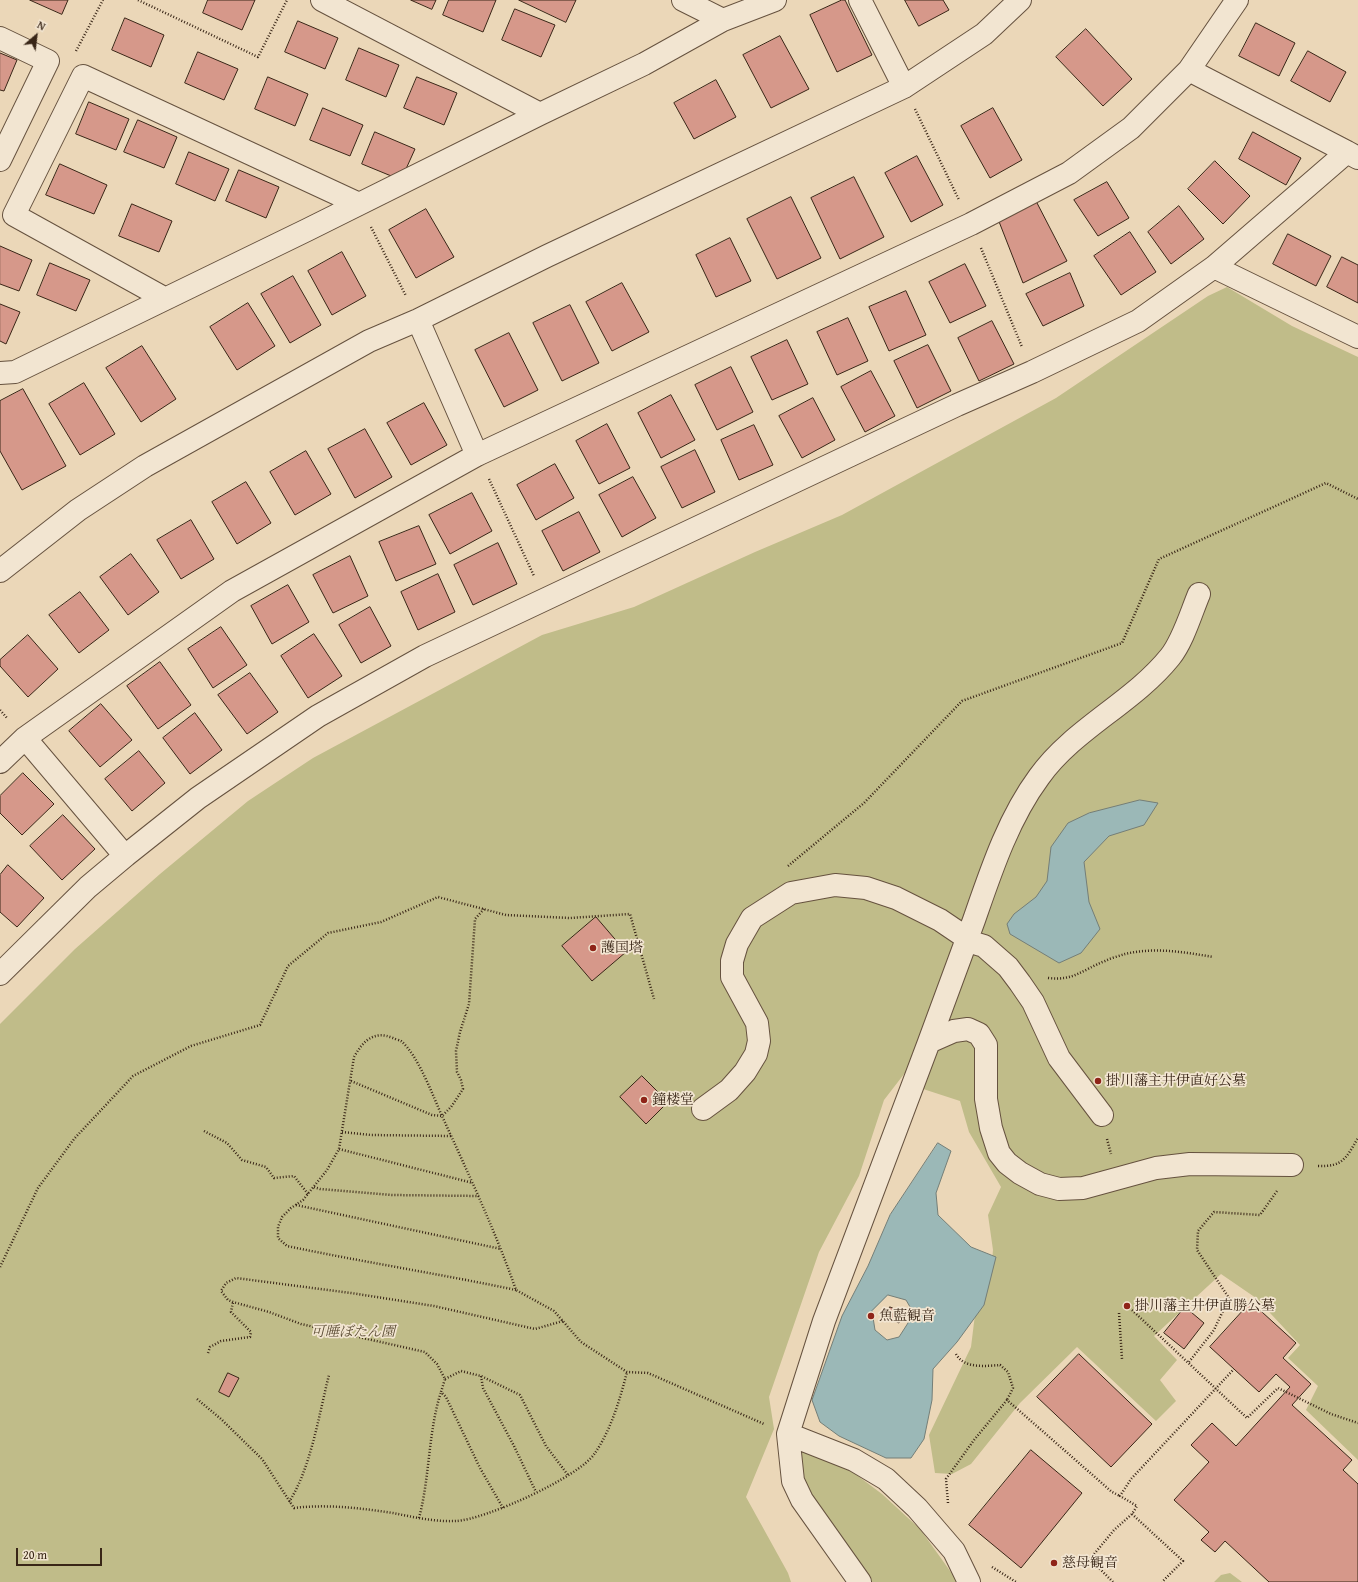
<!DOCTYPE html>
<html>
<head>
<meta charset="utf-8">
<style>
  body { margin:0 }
  #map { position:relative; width:1358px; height:1582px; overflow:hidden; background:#ebd7b8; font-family:"Gentium Book Plus",serif }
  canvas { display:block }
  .north { position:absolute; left:16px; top:16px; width:40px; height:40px; -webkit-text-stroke:3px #f2e5d1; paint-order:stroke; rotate:28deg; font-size:11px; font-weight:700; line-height:16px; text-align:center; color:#392617 }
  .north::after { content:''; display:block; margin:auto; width:14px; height:18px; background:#392617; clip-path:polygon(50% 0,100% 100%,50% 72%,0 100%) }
  .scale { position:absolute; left:16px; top:1548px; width:86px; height:18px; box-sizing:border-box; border:2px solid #392617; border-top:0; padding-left:5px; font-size:12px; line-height:14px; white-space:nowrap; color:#392617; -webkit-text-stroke:3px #f2e5d1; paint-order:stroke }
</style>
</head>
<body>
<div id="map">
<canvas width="1358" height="1582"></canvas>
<div class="north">N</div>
<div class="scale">20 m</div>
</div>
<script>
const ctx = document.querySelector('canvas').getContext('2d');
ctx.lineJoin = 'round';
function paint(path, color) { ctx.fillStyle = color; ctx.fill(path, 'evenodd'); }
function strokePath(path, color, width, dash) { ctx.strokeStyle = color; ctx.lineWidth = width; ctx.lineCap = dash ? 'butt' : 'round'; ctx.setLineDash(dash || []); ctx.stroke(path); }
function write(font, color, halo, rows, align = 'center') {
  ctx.font = font + ' "Gentium Book Plus","Noto Serif JP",serif'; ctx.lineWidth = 3.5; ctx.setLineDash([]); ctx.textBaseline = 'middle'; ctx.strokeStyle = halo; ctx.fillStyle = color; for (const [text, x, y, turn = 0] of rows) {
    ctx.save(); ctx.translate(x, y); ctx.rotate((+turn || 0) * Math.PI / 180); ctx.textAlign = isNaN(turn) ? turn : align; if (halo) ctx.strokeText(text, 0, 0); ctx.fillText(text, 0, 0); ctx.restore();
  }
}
paint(new Path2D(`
  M1227 287 1292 326 1358 357V1460L1306 1410 1318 1386 1288 1358 1300 1345 1256 1298 1221 1274 1154 1336 1177 1360 1160 1380 1176 1401 1156 1421 1077 1347 1020 1403 971 1464 952 1474 935 1473 929 1435 971 1347 978 1290 992 1261 993 1250 988 1215 1001 1187 969 1132 960 1101 917 1087 928 1043 884 1100 859 1176 819 1252 769 1397 774 1429 746 1497 788 1573 791 1582H0V1024L75 949 160 874 248 801 313 758 542 635 634 607 755 552 842 515 1056 398 1208 296Z
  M802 1449 846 1467 882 1494 920 1529 958 1582H870L806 1490 799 1466Z
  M1230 1573 1242 1582H1214L1221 1575Z`), '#c0bc89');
const water = new Path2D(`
  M1140 800 1158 803 1144 825 1109 836 1084 862 1089 902 1100 929 1081 953 1059 963 1010 934 1007 924 1014 914 1036 897 1047 881 1051 847 1068 823 1089 813Z
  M938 1143 951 1151 936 1193 938 1215 971 1247 996 1257 984 1305 957 1342 933 1369 932 1400 924 1439 911 1458H886L839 1436 820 1422 812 1400 842 1316 868 1266 890 1215ZM888 1295 906 1300 913 1312 908 1323 899 1337 887 1340 875 1330 872 1311Z`);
paint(water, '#9bb8b7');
strokePath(water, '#747e77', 1);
const building = new Path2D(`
  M30 0H68L62 14Z
  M208 0H255L242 30 203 13Z
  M411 0H436L432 9Z
  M449 0H496L483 32 443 15Z
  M519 0H576L566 22Z
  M842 0H845L872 55 837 72 810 15Z
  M905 0H943L949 10 919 26Z
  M515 9 555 25 541 57 502 40Z
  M125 18 164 35 151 67 112 50Z
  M298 21 338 38 325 69 285 52Z
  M1256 23 1295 43 1279 76 1239 56Z
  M1086 29 1132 79 1103 106 1056 57Z
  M780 36 809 89 771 108 743 55Z
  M359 48 399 65 386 97 346 80Z
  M1308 51 1346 72 1330 102 1291 81Z
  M198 52 238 69 224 100 185 83Z
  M0 53 17 60 4 91 0 90Z
  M268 77 308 94 295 126 255 109Z
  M417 77 457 93 444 125 404 108Z
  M716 80 736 117 694 139 674 103Z
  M89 102 129 119 116 150 76 134Z
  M323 108 363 125 350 156 310 140Z
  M993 108 1022 160 990 178 961 126Z
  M138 120 177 137 164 168 124 152Z
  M375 132 415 149 401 180 362 164Z
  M1253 132 1301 158 1286 185 1239 159Z
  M189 152 229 169 215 201 176 184Z
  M917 156 943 205 911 222 885 173Z
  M1215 161 1250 196 1223 224 1188 189Z
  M60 164 107 185 94 214 46 195Z
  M239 170 279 187 266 218 226 201Z
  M854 177 884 237 840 259 811 198Z
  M1107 182 1129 218 1098 236 1074 200Z
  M791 197 821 258 777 279 747 219Z
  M1036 201 1067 261 1023 283 998 219Z
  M132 204 172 221 159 252 119 236Z
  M1179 206 1204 239 1171 264 1148 232Z
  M426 209 454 257 416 278 389 230Z
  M1130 232 1156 272 1121 295 1094 256Z
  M1288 234 1331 256 1316 286 1273 264Z
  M730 238 751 281 716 297 696 255Z
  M0 246 32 260 19 291 0 284Z
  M342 252 366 296 332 315 308 271Z
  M1342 257 1358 265V303L1327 287Z
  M50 263 90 280 76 311 37 295Z
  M965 264 986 306 950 323 929 282Z
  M1070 273 1084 306 1043 326 1026 294Z
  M293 276 321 325 290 343 261 294Z
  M622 283 649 332 612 351 586 302Z
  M906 291 926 335 889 351 869 307Z
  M248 303 275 346 237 370 210 327Z
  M0 304 20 312 6 344 0 341Z
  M570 305 599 363 562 381 533 323Z
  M848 318 868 361 837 375 817 332Z
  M992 321 1014 364 979 381 958 338Z
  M509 333 538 390 504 407 475 350Z
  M787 340 808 384 772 400 751 357Z
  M928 345 951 391 917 408 894 361Z
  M142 346 176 399 141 422 106 368Z
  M731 367 753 412 717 430 695 385Z
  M871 371 895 416 865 432 841 387Z
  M84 383 115 434 80 455 49 404Z
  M23 389 66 466 22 490 0 451V401Z
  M671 395 695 440 661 458 638 413Z
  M813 398 835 440 802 458 779 416Z
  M424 403 447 445 411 465 387 423Z
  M607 424 630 468 599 484 576 441Z
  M754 425 773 465 739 480 721 440Z
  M365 429 392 477 355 498 328 449Z
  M695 450 715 492 682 508 661 467Z
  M306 451 331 494 295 515 270 472Z
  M555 464 574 498 536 520 517 485Z
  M633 477 656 518 622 537 599 495Z
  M246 482 271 523 237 544 212 502Z
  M472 493 492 531 450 554 429 515Z
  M579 512 600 552 563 571 542 531Z
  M191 520 214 559 181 579 157 540Z
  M419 526 436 564 396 581 379 542Z
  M498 543 517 584 473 605 454 565Z
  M131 554 159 592 128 615 100 577Z
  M350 556 368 596 333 613 313 575Z
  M438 574 455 612 418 630 401 592Z
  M288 585 309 622 272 644 251 606Z
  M80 592 109 630 79 653 49 615Z
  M370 607 391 646 361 663 339 625Z
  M221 627 247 665 213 688 188 649Z
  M314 634 342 676 308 698 281 656Z
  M28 635 58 669 28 697 0 666V660Z
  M160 662 191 705 158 729 127 686Z
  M250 673 278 712 247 734 218 695Z
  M101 704 132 740 100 767 69 731Z
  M195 713 222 750 190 774 163 738Z
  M139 751 165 783 132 811 105 779Z
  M23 773 54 804 22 835 0 813V796Z
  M63 815 95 849 62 880 30 846Z
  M8 865 44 898 17 927 0 912V875Z
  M596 917 626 952 592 981 562 946Z
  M642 1076 668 1102 646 1124 620 1097Z
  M1251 1302 1296 1343 1283 1358 1311 1384 1292 1405 1352 1460 1343 1470 1358 1484V1582H1269L1225 1541 1215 1552 1201 1540 1209 1532 1174 1500 1209 1462 1191 1445 1212 1423 1236 1446 1290 1387 1276 1374 1259 1392 1210 1347Z
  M890 1307 904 1313 899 1323 886 1316Z
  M1185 1307 1204 1323 1184 1349 1164 1333Z
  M1079 1354 1152 1424 1111 1467 1037 1397Z
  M228 1373 239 1378 229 1397 219 1392Z
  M1031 1450 1082 1493 1021 1568 969 1525Z`);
paint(building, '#d6988a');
strokePath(building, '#392617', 1);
const minor = new Path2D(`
  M322 0 540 114
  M683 0 723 20
  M860 0 904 87
  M0 38 48 61 0 160
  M1189 70 1237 0
  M1214 267 1358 337
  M164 298 14 215 83 76 359 204
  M418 320 477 455
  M0 373 15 372 307 230 540 114 644 64 723 20 775 0
  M0 571 78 510 145 466 369 341 418 320 547 256 904 87 984 34 1020 0
  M25 738 125 856
  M0 762 25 738 232 591 477 455 971 224 1069 173 1131 128 1189 70 1347 152
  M0 974 88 887 125 856 198 798 318 716 425 656 957 405 1032 372 1138 321 1214 267 1347 152 1358 158
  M929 1042C944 1001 959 960 974 920 991 871 1008 819 1039 777 1073 729 1133 703 1170 657 1183 641 1191 613 1199 594
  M703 1109 729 1090 745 1072 756 1054 759 1041 757 1023 732 977V961L737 944 752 918 791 893 835 885 866 888 896 898 940 920 974 943 984 946 1008 967 1020 983 1033 1002 1059 1058 1102 1115
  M788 1434 854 1460 886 1479 917 1508 954 1551 969 1582
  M860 1582 802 1500 793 1481 788 1434 824 1321 929 1042 954 1031 968 1029 979 1034 986 1045V1099L991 1128 999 1153 1007 1163 1020 1173 1040 1184 1059 1189 1083 1188 1156 1168 1190 1164 1292 1165`);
strokePath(minor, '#66523f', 24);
strokePath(new Path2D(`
  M138 0 258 57 287 0
  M76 51 103 0
  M915 109 959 200
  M371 227 406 296
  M981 248 1022 347
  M489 479 534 576
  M0 710 7 718
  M788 866 864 803 962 701 1122 643 1159 559 1326 483 1358 499
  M1048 978C1074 981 1082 970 1105 961 1111 958 1119 956 1125 954 1154 947 1184 952 1213 957
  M351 1081 432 1115 442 1116 451 1107 463 1089 461 1080 457 1072 456 1051 460 1032 469 1004 475 919 484 909
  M204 1131 227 1143 242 1160 266 1167 274 1178 294 1176 308 1194
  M342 1132 371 1135 451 1136
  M1107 1139 1111 1154
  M339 1149 473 1183
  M1318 1166C1343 1167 1346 1158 1358 1138
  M314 1187 320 1189 392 1195 479 1196
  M296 1205 501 1249
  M0 1267 38 1188 74 1139 133 1076 191 1046 260 1025 288 966 328 933 381 922 438 897 506 915 570 918 630 914 654 999
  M516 1290C440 1274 363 1262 287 1246L278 1238V1227L282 1217 291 1208 303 1200 327 1170 339 1149 354 1057C363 1041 374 1030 393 1038 395 1039 399 1040 401 1041 418 1055 433 1096 442 1116 468 1173 495 1230 516 1290L554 1311 581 1342 627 1372 648 1373 764 1424
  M1132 1310 1247 1418 1278 1388 1331 1414 1358 1423
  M1119 1313 1122 1359
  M208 1353 210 1347 221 1341 250 1337 251 1332 231 1312 233 1302
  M956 1354C964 1369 986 1366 1000 1365L1008 1372 1013 1388 1007 1400
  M1189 1362 1214 1330 1229 1298 1197 1250 1198 1231 1214 1212 1260 1215 1277 1191
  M481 1376 483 1388 514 1446 536 1492
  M445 1379 461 1371 481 1376 520 1395 546 1446 568 1475
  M197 1399 221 1419 262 1459 294 1508C327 1504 360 1508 393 1513 413 1517 435 1522 456 1521 484 1520 580 1477 595 1453 611 1430 620 1399 627 1372
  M289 1502C311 1468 319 1414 329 1375
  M948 1503 946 1479 974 1440 1007 1400 1112 1492 1120 1496
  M503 1508 480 1468 446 1397 441 1392 445 1379 437 1364 425 1352 301 1324 269 1312 233 1302 228 1300 221 1291 226 1283 236 1278 351 1293 434 1306 535 1329 563 1321
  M1132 1514 1183 1561 1162 1582
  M419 1518C430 1477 428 1432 441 1392
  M992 1567 1016 1582
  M1113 1582 1090 1559 1114 1530 1132 1514 1137 1506 1120 1496 1131 1479 1234 1369`), '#392617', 2.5, [1, 2]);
strokePath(minor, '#f2e5d1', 22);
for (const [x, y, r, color] of [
  [593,948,4,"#8f2418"],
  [1098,1081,4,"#8f2418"],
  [644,1100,4,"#8f2418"],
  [1127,1306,4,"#8f2418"],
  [871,1316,4,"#8f2418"],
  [1054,1563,4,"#8f2418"]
]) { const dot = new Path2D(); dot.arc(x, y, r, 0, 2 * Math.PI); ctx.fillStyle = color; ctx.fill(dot); strokePath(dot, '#f2e5d1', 1.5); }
write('14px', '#392617', '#f2e5d1', [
  ["護国塔",601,948],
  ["掛川藩主井伊直好公墓",1106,1081],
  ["鐘楼堂",652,1100],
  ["掛川藩主井伊直勝公墓",1135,1306],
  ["魚藍観音",879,1316],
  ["慈母観音",1062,1563]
], 'left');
write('italic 14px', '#5b4c34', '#f2e5d1', [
  ["可睡ぼたん園",353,1332]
]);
</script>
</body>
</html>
